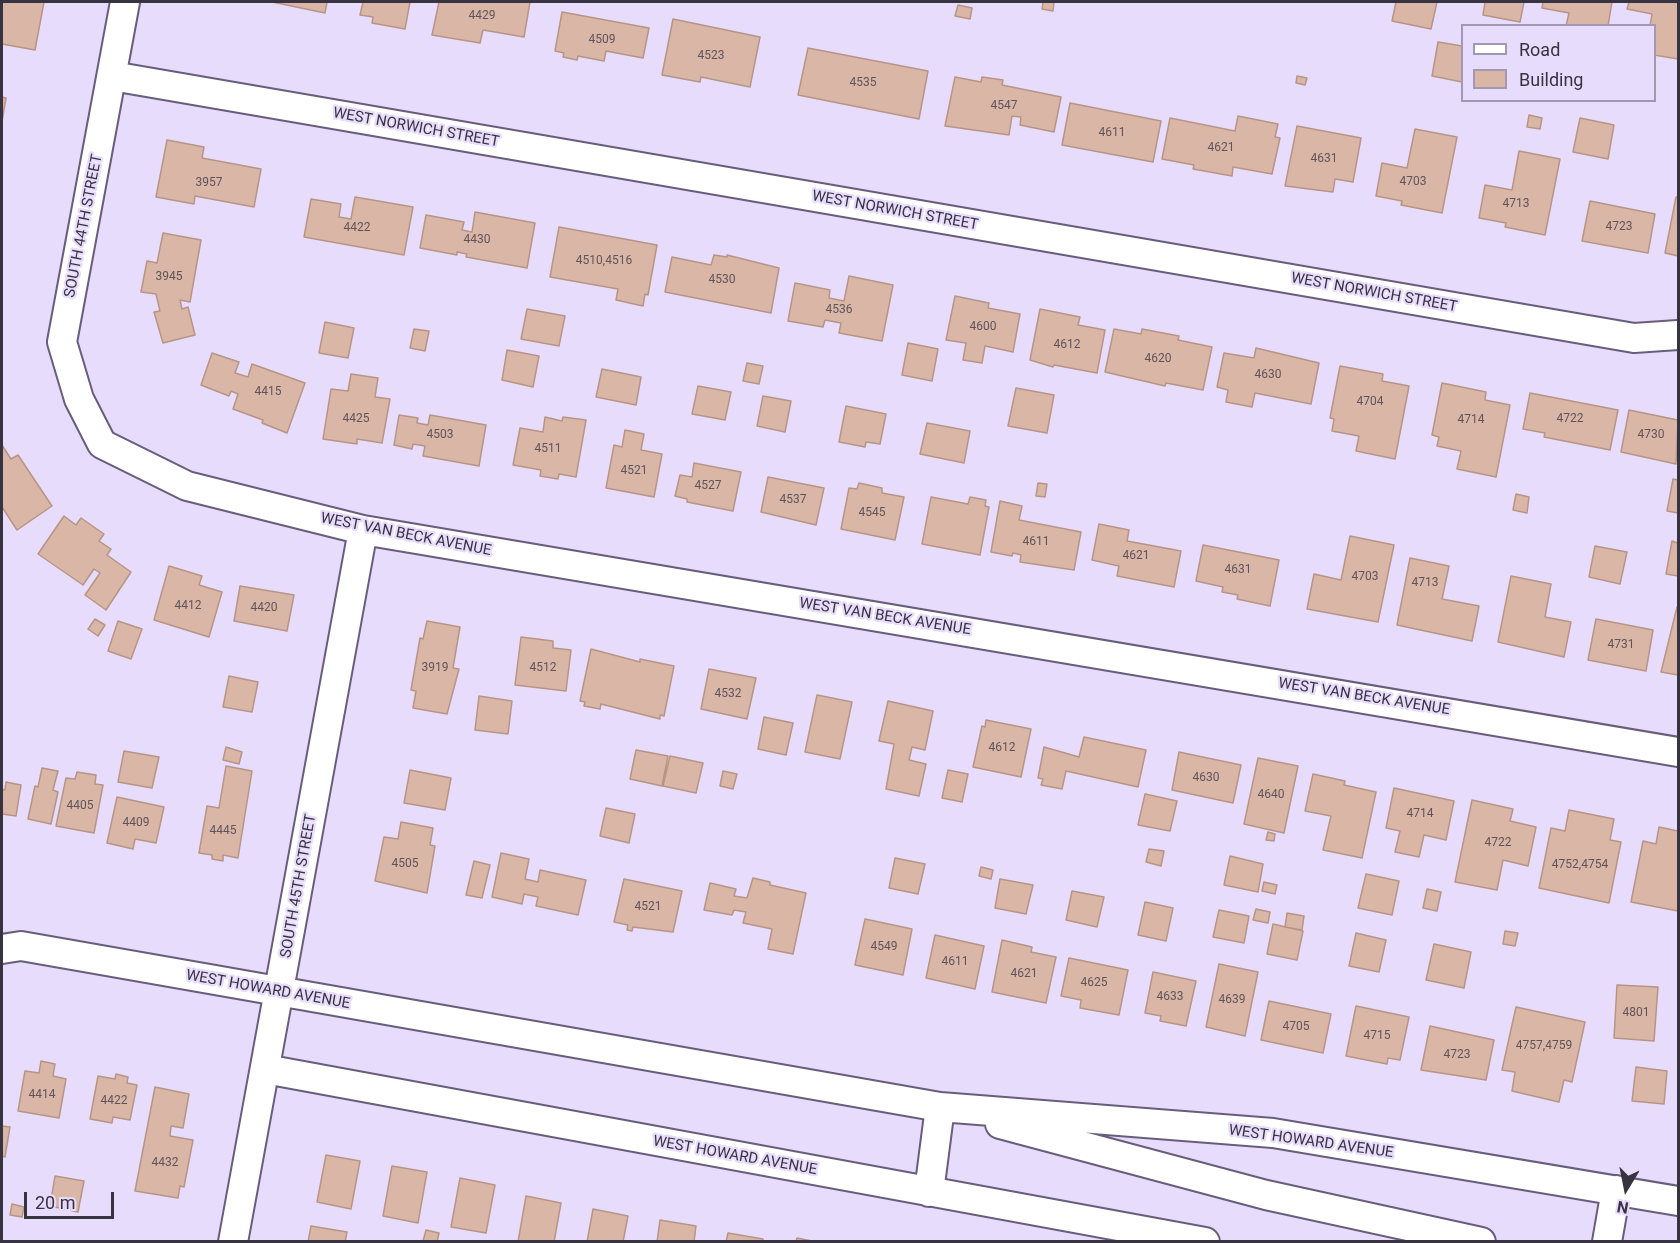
<!DOCTYPE html>
<html>
<head>
<meta charset="utf-8">
<style>
  body { margin:0 }
  #map { position:relative; width:1680px; height:1243px; overflow:hidden; background:#e8dcfd; font-family:Roboto,sans-serif }
  canvas { display:block }
  .frame { position:absolute; inset:0; border:3px solid #383340; pointer-events:none }
  .legend { position:absolute; left:1461px; top:24px; width:195px; height:78px; box-sizing:border-box; background:#e8dcfd; border:2px solid #a298b1; margin:0; padding:8px 10px; list-style:none; font-size:18px; color:#383340 }
  .legend li { display:flex; align-items:center; gap:12px; height:30px }
  .legend b { width:30px; border:2px solid #a298b1 }
  .north { position:absolute; left:1596px; top:1159px; width:60px; height:60px; -webkit-text-stroke:4px #e8dcfd; paint-order:stroke; rotate:190deg; font-size:16px; font-weight:700; line-height:24px; text-align:center; color:#383340 }
  .north::after { content:''; display:block; margin:auto; width:21px; height:27px; background:#383340; clip-path:polygon(50% 0,100% 100%,50% 72%,0 100%) }
  .scale { position:absolute; left:24px; top:1192px; width:90px; height:27px; box-sizing:border-box; border:3px solid #383340; border-top:0; padding-left:8px; font-size:18px; line-height:21px; white-space:nowrap; color:#383340; -webkit-text-stroke:4px #e8dcfd; paint-order:stroke }
</style>
</head>
<body>
<div id="map">
<canvas width="1680" height="1243"></canvas>
<div class="frame"></div>
<ul class="legend">
<li><b style="height:8px;background:#fff"></b>Road</li>
<li><b style="height:16px;background:#dab6a7"></b>Building</li>
</ul>
<div class="north">N</div>
<div class="scale">20 m</div>
</div>
<script>
const ctx = document.querySelector('canvas').getContext('2d');
ctx.lineJoin = 'round';
function paint(path, color) { ctx.fillStyle = color; ctx.fill(path, 'evenodd'); }
function strokePath(path, color, width, dash) { ctx.strokeStyle = color; ctx.lineWidth = width; ctx.lineCap = dash ? 'butt' : 'round'; ctx.setLineDash(dash || []); ctx.stroke(path); }
function write(font, color, halo, rows, align = 'center') {
  ctx.font = font + ' Roboto,sans-serif'; ctx.lineWidth = 4.5; ctx.setLineDash([]); ctx.textBaseline = 'middle'; ctx.strokeStyle = halo; ctx.fillStyle = color; for (const [text, x, y, turn = 0] of rows) {
    ctx.save(); ctx.translate(x, y); ctx.rotate((+turn || 0) * Math.PI / 180); ctx.textAlign = isNaN(turn) ? turn : align; if (halo) ctx.strokeText(text, 0, 0); ctx.fillText(text, 0, 0); ctx.restore();
  }
}
const building = new Path2D(`
  M2 2H44L35 50 2 44Z
  M272 2H327L325 13Z
  M363 2H410L405 29 372 23 373 17 360 15Z
  M439 2H530L524 37 483 30 480 43 432 35Z
  M1043 2H1054L1053 11 1042 9Z
  M1396 2H1437L1431 29 1392 21Z
  M1485 2H1524L1520 22 1483 15Z
  M1543 2H1612L1608 26H1566L1569 13 1542 8Z
  M1629 2H1678V59L1654 55V26H1650L1652 14 1627 9Z
  M958 5 972 8 970 19 955 16Z
  M562 12 649 28 643 58 606 51 604 61 578 56 577 60 563 57 564 53 555 51Z
  M673 19 760 37 750 87 701 77 700 82 662 75Z
  M1438 42 1462 46V82L1432 76Z
  M808 48 928 71 919 119 798 95Z
  M1297 76 1307 78 1305 85 1296 83Z
  M955 77 981 82 982 77 1003 80 1002 85 1061 97 1054 132 1020 125 1021 117 1012 116 1009 135 945 126Z
  M2 97 6 98 2 122Z
  M1070 103 1161 121 1153 162 1062 145Z
  M1529 115 1542 118 1540 129 1527 127Z
  M1238 116 1278 124 1275 137 1280 138 1272 174 1233 167 1232 176 1193 169 1194 165 1162 159 1170 118 1235 131Z
  M1580 118 1614 125 1608 159 1573 152Z
  M1297 126 1361 138 1353 182 1335 179 1333 192 1285 186Z
  M1415 129 1457 137 1442 213 1401 205 1402 201 1376 196 1382 163 1407 168Z
  M167 140 204 147 202 158 261 169 254 207 195 196 194 204 156 197Z
  M1519 151 1560 159 1545 235 1505 227 1506 223 1479 218 1485 185 1512 190Z
  M355 197 413 207 404 255 304 237 311 199 341 204 339 217 351 219Z
  M1676 197H1678V256L1665 253Z
  M1590 201 1655 214 1648 253 1582 241Z
  M475 212 535 223 527 268 466 257 467 254 457 252V255L420 248 426 215 464 222 462 230 472 232Z
  M559 227 657 245 648 295 645 294 643 306 616 300 618 289 550 277Z
  M163 233 201 240 190 302 180 300 182 309 188 307 195 335 163 343 154 312 160 311 156 294 141 292 147 261 157 263Z
  M714 255 727 257V255L779 268 771 313 665 292 672 257 711 265Z
  M849 276 893 285 882 341 839 333 841 323 825 320 823 327 788 321 795 283 830 290 829 298 844 301Z
  M955 296 989 303 988 308 1020 314 1013 352 985 346 982 363 963 360 966 343 946 340Z
  M527 309 565 316 559 346 521 339Z
  M1040 309 1080 317 1078 325 1105 330 1097 373 1054 365 1053 367 1030 360Z
  M325 322 354 328 348 358 319 353Z
  M414 329 429 331 425 351 410 348Z
  M1114 329 1141 334 1142 329 1179 336 1178 340 1212 347 1203 390 1166 383 1165 386 1105 372Z
  M908 343 938 349 932 381 902 375Z
  M1256 348 1319 363 1311 404 1255 393 1252 407 1226 402 1228 390 1217 387 1224 353 1254 358Z
  M507 350 539 356 533 387 502 380Z
  M212 353 239 362 235 373 248 377 252 364 305 383 287 433 262 423 263 420 233 409 238 394 231 391 229 396 201 385Z
  M747 363 763 366 759 384 743 381Z
  M1340 366 1383 374 1382 381 1409 386 1395 459 1356 451 1359 436 1332 431 1334 419 1330 418Z
  M602 369 641 377 636 405 596 397Z
  M351 374 378 378 375 397 390 399 382 443 357 439V444L323 439 331 389 348 391Z
  M1442 383 1486 392 1485 400 1510 405 1496 477 1457 469 1461 451 1437 446 1439 437 1432 435Z
  M698 386 731 392 725 420 692 414Z
  M1016 388 1054 395 1047 433 1008 426Z
  M1530 393 1618 410 1610 450 1544 437 1545 433 1523 429Z
  M763 396 791 401 785 432 757 426Z
  M846 406 886 414 880 444 866 442 865 447 839 442Z
  M1629 410 1678 420 1676 464 1621 452Z
  M399 415 418 418 417 423 428 425 430 415 486 425 479 466 423 456 425 446 413 444 412 449 394 445Z
  M545 417 562 421 563 417 586 420 576 477 559 474 558 479 540 476 541 470 513 465 520 428 543 432Z
  M927 423 970 431 964 463 920 454Z
  M625 430 644 434 641 450 662 454 654 497 606 488 614 445 622 447Z
  M2 445 11 459 18 455 52 506 17 530 2 507Z
  M694 463 741 472 733 511 687 502V499L675 496 680 475 692 477Z
  M768 477 824 488 816 525 761 512Z
  M1673 479 1678 480V513L1667 511Z
  M859 483 882 488V493L904 497 895 540 841 529 849 488 857 489Z
  M1038 483 1047 484 1045 497 1036 496Z
  M1516 494 1529 497 1527 513 1513 510Z
  M931 497 968 504 970 497 986 500 985 506 989 507 980 555 922 544Z
  M1000 501 1022 506 1019 520 1081 532 1074 570 1020 562 1021 555 1013 553 1012 556 991 552Z
  M64 516 76 525 81 518 104 534 99 541 111 549 107 555 131 572 106 610 85 595 100 573 94 569 83 585 38 554Z
  M1099 524 1129 530 1127 541 1181 551 1174 587 1117 576 1119 566 1092 560Z
  M1350 536 1394 545 1378 622 1307 609 1314 574 1341 580Z
  M1672 541 1678 543V576L1666 574Z
  M1203 545 1279 560 1270 606 1237 599 1238 595 1222 592 1223 587 1196 581Z
  M1595 546 1627 552 1620 584 1589 577Z
  M1410 558 1449 566 1442 599 1479 606 1472 641 1397 625Z
  M169 566 202 576 199 585 222 592 209 637 154 620Z
  M1511 576 1551 584 1545 617 1571 622 1564 657 1498 642Z
  M240 586 294 595 287 631 234 621Z
  M1677 607 1678 608V675L1661 672Z
  M95 619 105 625 98 636 88 629Z
  M1596 619 1653 630 1646 671 1588 660Z
  M118 621 142 629 131 659 108 651Z
  M427 621 460 627 453 668 459 669 447 714 413 708 416 691 411 690 420 638 423 639Z
  M521 637 553 641V648L571 650 566 691 515 685Z
  M591 649 640 662V659L674 666 664 716 660 715V719L601 704 600 709 584 706 585 702 580 701Z
  M709 669 756 678 747 719 701 709Z
  M229 676 258 682 252 712 223 707Z
  M817 695 852 702 840 759 805 752Z
  M479 696 512 701 508 734 475 730Z
  M888 701 933 711 925 750 912 747 909 760 926 764 919 796 886 789 894 744 879 741Z
  M764 717 793 723 786 755 758 749Z
  M986 720 1031 729 1021 777 973 767 982 726 985 727Z
  M1084 737 1146 750 1138 787 1066 771 1062 789 1041 785 1043 779 1038 778 1044 747 1079 757Z
  M226 747 242 752 239 764 223 760Z
  M636 750 668 756 662 786 630 779Z
  M124 751 159 757 152 788 118 782Z
  M1179 752 1241 765 1233 803 1172 790Z
  M670 756 703 763 696 793 663 786Z
  M1258 758 1298 766 1284 833 1244 824Z
  M226 766 252 771 238 858 223 855V861L212 859V855L199 853 207 806 219 808Z
  M42 768 58 771 53 790 58 792 51 824 28 819 35 786 38 787Z
  M410 770 451 778 445 810 404 803Z
  M948 770 968 774 962 802 942 798Z
  M723 771 737 774 733 789 720 786Z
  M77 772 96 775 95 784 103 785 94 833 56 826 66 778 75 779Z
  M1313 774 1345 781 1344 785 1376 792 1362 858 1323 850 1331 816 1305 811Z
  M6 782 21 785 16 816 2 814V789L5 790Z
  M1394 788 1454 801 1446 840 1424 835 1419 857 1395 852 1400 831 1386 828Z
  M1145 794 1177 801 1170 831 1138 825Z
  M117 797 164 807 156 843 135 839 133 849 107 843Z
  M1472 800 1513 809 1510 821 1536 827 1528 866 1503 860 1497 890 1455 882Z
  M606 808 635 814 629 843 600 836Z
  M1569 810 1614 819 1610 840 1621 842 1609 903 1539 888 1551 828 1565 831Z
  M401 822 433 828 430 845 435 846 427 893 375 881 384 837 398 839Z
  M1659 827 1678 831V911L1631 902 1643 841 1656 844Z
  M1268 832 1275 834 1274 841 1266 840Z
  M1149 849 1164 851 1161 866 1146 862Z
  M501 853 529 859 525 879 538 882 540 870 586 880 578 915 536 906 538 897 524 894 522 904 492 897Z
  M1230 856 1263 864 1258 892 1224 885Z
  M895 858 925 864 918 894 889 888Z
  M474 861 490 865 482 898 466 895Z
  M981 867 993 870 991 879 979 876Z
  M1366 874 1399 881 1392 915 1358 908Z
  M753 878 770 882V885L806 893 793 954 768 949 772 929 743 923 746 912 734 910 732 915 704 910 710 883 736 889 734 896 747 898Z
  M624 879 682 891 673 932 633 927 632 931 627 930 628 925 614 922Z
  M1000 879 1033 885 1026 914 995 908Z
  M1264 882 1277 885 1275 894 1262 891Z
  M1427 889 1441 892 1437 911 1423 908Z
  M1072 891 1104 897 1097 927 1066 920Z
  M1145 902 1173 908 1166 941 1138 935Z
  M1256 909 1270 912 1268 923 1253 920Z
  M1219 910 1249 916 1244 943 1213 937Z
  M1287 913 1304 916 1302 930 1285 927Z
  M865 919 912 929 903 975 855 965Z
  M1273 924 1303 931 1297 960 1267 954Z
  M1505 931 1518 933 1515 946 1503 944Z
  M1356 933 1386 940 1379 972 1349 966Z
  M935 935 984 946 975 989 926 978Z
  M1002 940 1032 947 1031 952 1056 957 1046 1003 992 992Z
  M1434 944 1471 952 1464 988 1426 980Z
  M1069 958 1128 970 1119 1015 1080 1008 1081 1000 1061 996Z
  M1219 964 1258 972 1245 1036 1206 1027Z
  M1153 972 1196 981 1186 1026 1160 1021 1161 1016 1145 1013Z
  M1617 985 1658 987 1654 1041 1614 1038Z
  M1269 1001 1331 1014 1323 1053 1261 1040Z
  M1356 1006 1409 1017 1400 1060 1388 1058 1387 1064 1346 1056Z
  M1516 1007 1585 1022 1572 1082 1564 1080 1559 1102 1512 1091 1515 1072 1502 1070Z
  M1430 1026 1494 1040 1486 1080 1421 1070Z
  M41 1061 55 1064 53 1076 66 1079 59 1118 18 1111 25 1071 39 1073Z
  M1636 1067 1667 1071 1664 1104 1632 1101Z
  M116 1074 128 1077 127 1083 137 1085 130 1120 113 1117 112 1123 90 1119 98 1076 115 1079Z
  M155 1087 189 1094 183 1128 171 1126 170 1136 193 1140 184 1187 180 1186 178 1198 135 1191Z
  M2 1126 10 1127 5 1157 2 1156Z
  M326 1155 360 1161 351 1209 317 1202Z
  M392 1166 427 1172 418 1223 383 1216Z
  M55 1176 84 1181 78 1212 50 1206Z
  M460 1178 495 1185 486 1233 451 1227Z
  M526 1196 561 1203 554 1242H518Z
  M12 1204 24 1207 22 1217 10 1215Z
  M593 1209 628 1216 623 1242H587Z
  M660 1220 696 1226 694 1242H657Z
  M311 1226 347 1232 345 1242H308Z
  M426 1230 439 1233 437 1242 423 1241Z
  M728 1233 763 1239V1242H726Z
  M797 1238 817 1242H796Z`);
paint(building, '#dab6a7');
strokePath(building, '#b79586', 1.5);
const minor = new Path2D(`
  M125 2 62 342 79 399 102 444 187 486 363 530 1678 752
  M112 76 1634 338 1678 335
  M2 949 21 946 940 1107 1273 1133 1678 1201
  M265 1069 1205 1242
  M1000 1124 1266 1195 1481 1242
  M929 1192 940 1107
  M233 1242 363 530
  M1607 1242 1616 1190`);
strokePath(minor, '#685d7a', 32);
strokePath(minor, '#fff', 28);
write('12px', '#60545a', null, [
  ["4429",482,16],
  ["4509",602,40],
  ["4523",711,56],
  ["4535",863,83],
  ["4547",1004,106],
  ["4611",1112,133],
  ["4621",1221,148],
  ["4631",1324,159],
  ["4703",1413,182],
  ["3957",209,183],
  ["4713",1516,204],
  ["4723",1619,227],
  ["4422",357,228],
  ["4430",477,240],
  ["4510,4516",604,261],
  ["3945",169,277],
  ["4530",722,280],
  ["4536",839,310],
  ["4600",983,327],
  ["4612",1067,345],
  ["4620",1158,359],
  ["4630",1268,375],
  ["4415",268,392],
  ["4704",1370,402],
  ["4425",356,419],
  ["4722",1570,419],
  ["4714",1471,420],
  ["4503",440,435],
  ["4730",1651,435],
  ["4511",548,449],
  ["4521",634,471],
  ["4527",708,486],
  ["4537",793,500],
  ["4545",872,513],
  ["4611",1036,542],
  ["4621",1136,556],
  ["4631",1238,570],
  ["4703",1365,577],
  ["4713",1425,583],
  ["4412",188,606],
  ["4420",264,608],
  ["4731",1621,645],
  ["3919",435,668],
  ["4512",543,668],
  ["4532",728,694],
  ["4612",1002,748],
  ["4630",1206,778],
  ["4640",1271,795],
  ["4405",80,806],
  ["4714",1420,814],
  ["4409",136,823],
  ["4445",223,831],
  ["4722",1498,843],
  ["4505",405,864],
  ["4752,4754",1580,865],
  ["4521",648,907],
  ["4549",884,947],
  ["4611",955,962],
  ["4621",1024,974],
  ["4625",1094,983],
  ["4633",1170,997],
  ["4639",1232,1000],
  ["4801",1636,1013],
  ["4705",1296,1027],
  ["4715",1377,1036],
  ["4757,4759",1544,1046],
  ["4723",1457,1055],
  ["4414",42,1095],
  ["4422",114,1101],
  ["4432",165,1163]
]);
write('15px', '#383340', '#e8dcfd', [
  ["WEST NORWICH STREET",416,128,10],
  ["WEST NORWICH STREET",895,211,10],
  ["SOUTH 44TH STREET",84,226,-79],
  ["WEST NORWICH STREET",1374,293,10],
  ["WEST VAN BECK AVENUE",406,535,11],
  ["WEST VAN BECK AVENUE",885,617,9],
  ["WEST VAN BECK AVENUE",1364,697,9],
  ["SOUTH 45TH STREET",299,886,-80],
  ["WEST HOWARD AVENUE",268,990,10],
  ["WEST HOWARD AVENUE",1311,1142,8],
  ["WEST HOWARD AVENUE",735,1156,10]
]);
</script>
</body>
</html>
